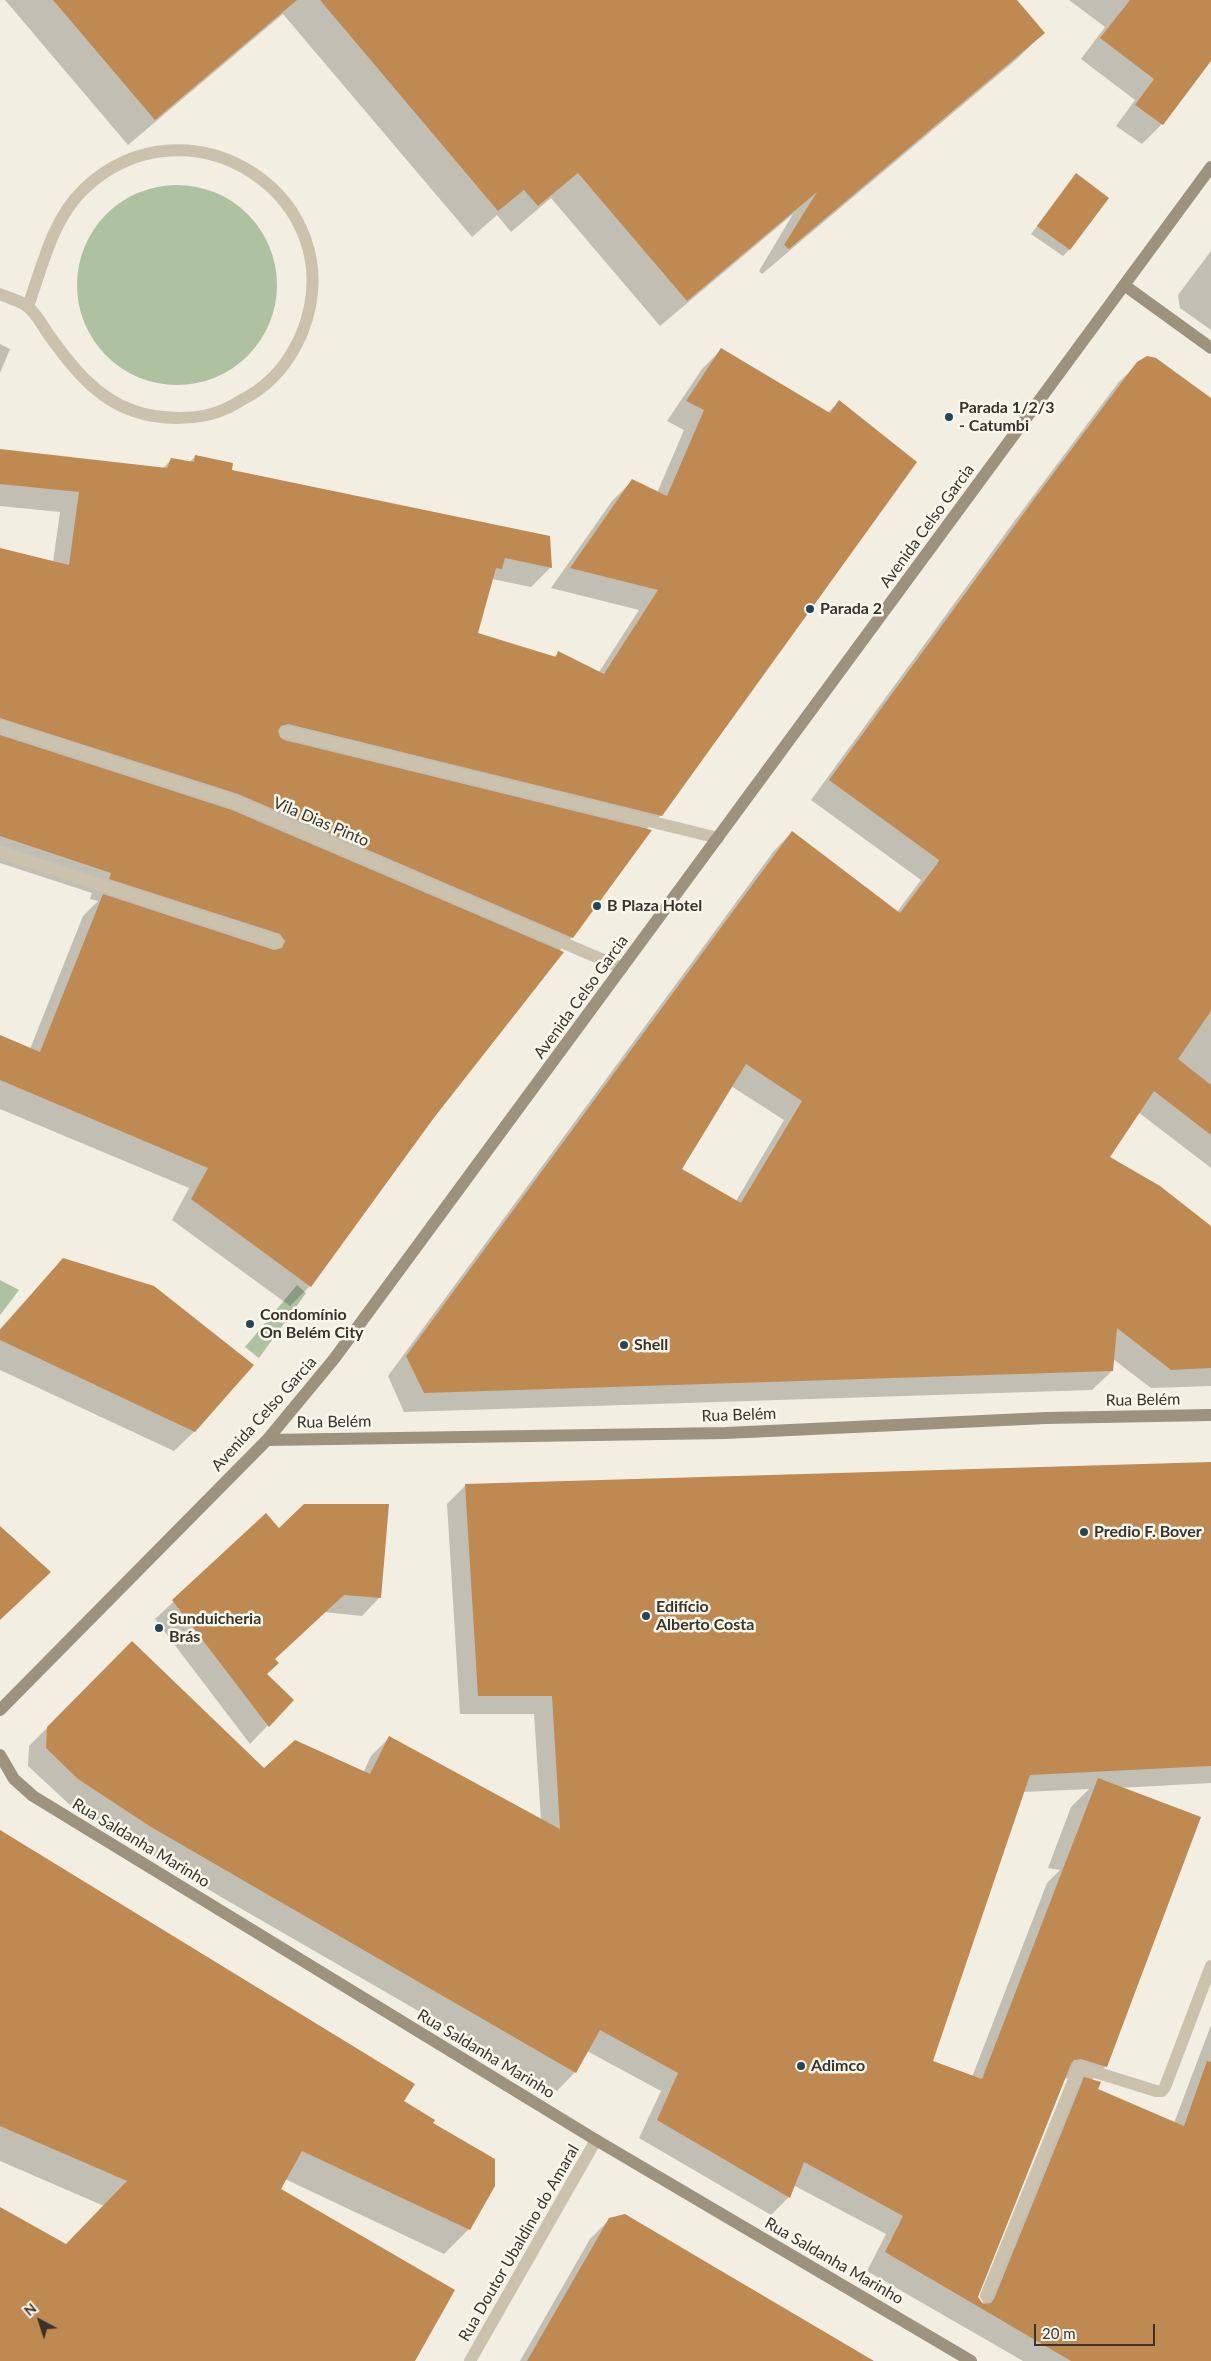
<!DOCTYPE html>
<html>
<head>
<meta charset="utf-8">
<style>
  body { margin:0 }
  #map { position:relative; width:1211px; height:2361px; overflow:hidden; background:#f2eee1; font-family:Lato,sans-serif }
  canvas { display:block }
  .north { position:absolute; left:15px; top:2296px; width:50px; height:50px; -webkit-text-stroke:4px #faf7ed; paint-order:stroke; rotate:320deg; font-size:14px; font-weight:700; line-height:20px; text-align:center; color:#39332b }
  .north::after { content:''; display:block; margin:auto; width:18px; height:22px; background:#39332b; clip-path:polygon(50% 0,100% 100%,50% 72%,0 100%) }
  .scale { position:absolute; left:1034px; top:2324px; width:121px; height:22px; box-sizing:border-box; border:2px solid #39332b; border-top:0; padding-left:6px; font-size:15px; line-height:18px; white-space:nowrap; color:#39332b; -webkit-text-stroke:4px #faf7ed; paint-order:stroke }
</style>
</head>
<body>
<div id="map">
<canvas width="1211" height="2361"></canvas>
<div class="north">N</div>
<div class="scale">20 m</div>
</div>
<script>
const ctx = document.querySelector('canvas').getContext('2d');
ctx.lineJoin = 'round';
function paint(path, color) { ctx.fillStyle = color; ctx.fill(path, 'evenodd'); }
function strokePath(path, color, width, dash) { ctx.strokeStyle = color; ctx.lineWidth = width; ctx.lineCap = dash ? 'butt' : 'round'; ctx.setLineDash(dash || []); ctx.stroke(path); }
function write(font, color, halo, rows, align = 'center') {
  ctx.font = font + ' Lato,sans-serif'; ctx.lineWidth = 5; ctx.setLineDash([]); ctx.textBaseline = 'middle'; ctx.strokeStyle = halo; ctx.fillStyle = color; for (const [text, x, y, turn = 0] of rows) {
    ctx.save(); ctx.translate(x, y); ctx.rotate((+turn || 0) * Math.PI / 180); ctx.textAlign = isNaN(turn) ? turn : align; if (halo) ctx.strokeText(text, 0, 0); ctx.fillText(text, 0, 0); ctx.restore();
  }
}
paint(new Path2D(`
  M77 285a100 100 0 1 1 200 0a100 100 0 1 1-200 0Z
  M0 1280 19 1290 0 1315Z
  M297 1285 306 1293 259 1358 245 1347Z`), '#aec1a1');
paint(new Path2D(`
  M5 0H1015L1043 33 1017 59 762 274 759 271 793 214 660 326 551 198 511 232 497 215 472 237 283 14 128 145Z
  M1069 0H1211V59L1162 124 1142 144 1116 126 1135 100 1081 59 1105 27Z
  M1076 175 1069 250 1063 256 1031 234Z
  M1211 251V330L1180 308 1178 295Z
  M0 344 10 349 0 373Z
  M722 349 827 413 839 402 661 815 646 830 572 937 559 951 432 1119 310 1286 290 1306 172 1220 189 1188 0 1109V1036L30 1049 83 916 98 901 90 899 92 893 0 863V549L53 562 60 512 0 506V451L162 469 172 459 189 463 195 456 230 471 551 567 531 587 492 579 476 634 553 658 558 653 599 672 639 610 551 588 612 501 632 481 657 493 684 430 667 421 702 369Z
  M1138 363 1211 399V1168L1138 1112 1108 1157 1211 1228V1386L1151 1388 1113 1359 1112 1371 1092 1390 404 1412 388 1376 773 852 792 832 897 912 921 880 811 800 1013 523 1118 383ZM731 1086 784 1120 736 1201 680 1169Z
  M63 1259 195 1431 174 1451 0 1370V1329Z
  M1211 1463V1783L1119 1788 1106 2066 1091 2081 1097 2090 1174 2123 1211 2025V2361H1023L867 2271 886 2234 793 2185 789 2197 771 2215 639 2138 661 2091 587 2051 575 2072 557 2091 221 1897 69 1804 28 1766 29 1746 132 1643 264 1769 363 1773 371 1756 389 1738 541 1820 534 1714H460L447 1504 466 1485ZM1089 1789 1071 1807 1048 1868 1060 1870 1047 1883 972 2077 931 2062 1023 1792ZM1065 2078 1080 2082 1066 2097 982 2304 977 2298Z
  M266 1515 279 1529 380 1597 362 1616 324 1612 274 1659 265 1674 292 1700 250 1744 155 1619Z
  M0 1830 402 2101 432 2123 469 2229 444 2254 285 2179 280 2190 413 2361H0V2208L66 2245 104 2206 0 2161Z
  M610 2219 872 2361H520L590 2239Z`), '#0003');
paint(new Path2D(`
  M53 0H297L155 120Z
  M320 0H1017L1045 33 789 249 784 245 817 192 687 301 578 173 538 206 524 190 498 211Z
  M1130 0H1211V61L1163 125 1135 105 1154 79 1100 38Z
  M1076 173 1109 198 1070 250 1037 226Z
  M721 348 830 413 839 400 917 462 662 816 288 724 281 726 278 731 280 737 284 740 652 830 573 938 238 794 0 718V548L69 565 79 492 0 484V449L167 468 171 458 194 462 195 455 233 463 232 470 550 536 552 568 505 558 502 569 496 568 478 633 556 657 558 651 604 674 658 590 570 568 632 479 667 496 704 410 686 401Z
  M1147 356 1156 358 1211 398V1011L1178 1059 1211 1085V1135L1154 1091 1110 1157 1160 1186 1211 1226V1368L1171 1370 1117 1328 1113 1371 424 1393 406 1356 792 831 900 913 937 864 939 860 829 780 1032 502 1137 362ZM746 1064 802 1101 741 1203 682 1169Z
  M0 735 232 810 564 952 433 1119 311 1287 191 1199 208 1168 0 1080V1035L40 1052 103 894 274 950 282 948 285 941 280 934 109 879 111 873 0 836Z
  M63 1258 154 1286 254 1365 195 1432 0 1340V1330Z
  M1211 1462V1766L1030 1775 933 2061 982 2079 1098 1778 1201 1817 1107 2067 1081 2059 1074 2060 1071 2064 978 2297 983 2304 991 2303 994 2299 1084 2077 1101 2082 1098 2089 1184 2126 1207 2061 1211 2062V2361H1071L885 2252 903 2216 804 2162 790 2198 657 2120 678 2073 600 2030 576 2073 151 1827 78 1779 46 1748 47 1727 132 1641 264 1768 295 1740 370 1774 389 1736 560 1829 552 1696H478L465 1484Z
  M304 1504H389L381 1598 344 1595 275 1659 279 1663 267 1674 294 1700 269 1727 172 1600 266 1513 279 1528Z
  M0 1526 51 1572 0 1620Z
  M0 1830 415 2084 404 2101 435 2120 433 2123 495 2159V2186L470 2230 302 2151 281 2189 455 2290 415 2361H0V2207L66 2244 127 2181 0 2126Z
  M625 2214 701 2259 874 2361H527L609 2218Z`), '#bf8952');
strokePath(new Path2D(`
  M0 294C8 298 22 301 28 307 37 314 43 327 49 335 71 366 97 399 134 411 159 420 201 421 225 409 233 406 241 400 249 396 273 382 291 359 302 333 356 197 188 89 83 190 52 220 42 268 28 306
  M286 732 718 838`), '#cac2ad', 12);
strokePath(new Path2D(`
  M0 726 235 802 622 968
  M0 852 277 942
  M986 2296 1079 2067 1156 2091H1162L1165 2087 1211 1966
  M470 2361 596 2140`), '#cac2ad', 12);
strokePath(new Path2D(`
  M1124 285 1211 348
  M267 1440 726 1433 1046 1418 1211 1415
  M0 1710 267 1440 334 1359 1211 167
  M0 1755 14 1779 33 1796 596 2140 971 2361`), '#9d927e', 12);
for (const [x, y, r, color] of [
  [949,417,5,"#234758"],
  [810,609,5,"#234758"],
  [597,906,5,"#234758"],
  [250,1324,5,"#234758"],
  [624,1345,5,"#234758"],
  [1084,1532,5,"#234758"],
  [646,1616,5,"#234758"],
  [159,1628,5,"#234758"],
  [801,2066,5,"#234758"]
]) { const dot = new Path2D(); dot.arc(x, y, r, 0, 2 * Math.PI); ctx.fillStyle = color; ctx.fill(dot); strokePath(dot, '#faf7ed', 2); }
write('bold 16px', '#39332b', '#faf7ed', [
  ["Parada 1/2/3",959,408],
  ["- Catumbi",959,426],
  ["Parada 2",820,609],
  ["B Plaza Hotel",607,906],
  ["Condomínio",260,1315],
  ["On Belém City",260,1333],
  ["Shell",634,1345],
  ["Predio F. Bover",1094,1532],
  ["Edifício",656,1607],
  ["Alberto Costa",656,1625],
  ["Sunduicheria",169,1619],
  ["Brás",169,1637],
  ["Adimco",811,2066]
], 'left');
write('16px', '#39332b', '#faf7ed', [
  ["Avenida Celso Garcia",927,526,-54],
  ["Vila Dias Pinto",321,822,23],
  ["Avenida Celso Garcia",581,997,-54],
  ["Rua Belém",1143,1400,-1],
  ["Avenida Celso Garcia",264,1414,-48],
  ["Rua Belém",739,1415,-2],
  ["Rua Belém",334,1422,-1],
  ["Rua Saldanha Marinho",141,1843,31],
  ["Rua Saldanha Marinho",486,2054,31],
  ["Rua Doutor Ubaldino do Amaral",519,2243,-60],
  ["Rua Saldanha Marinho",834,2261,30]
]);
</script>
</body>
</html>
